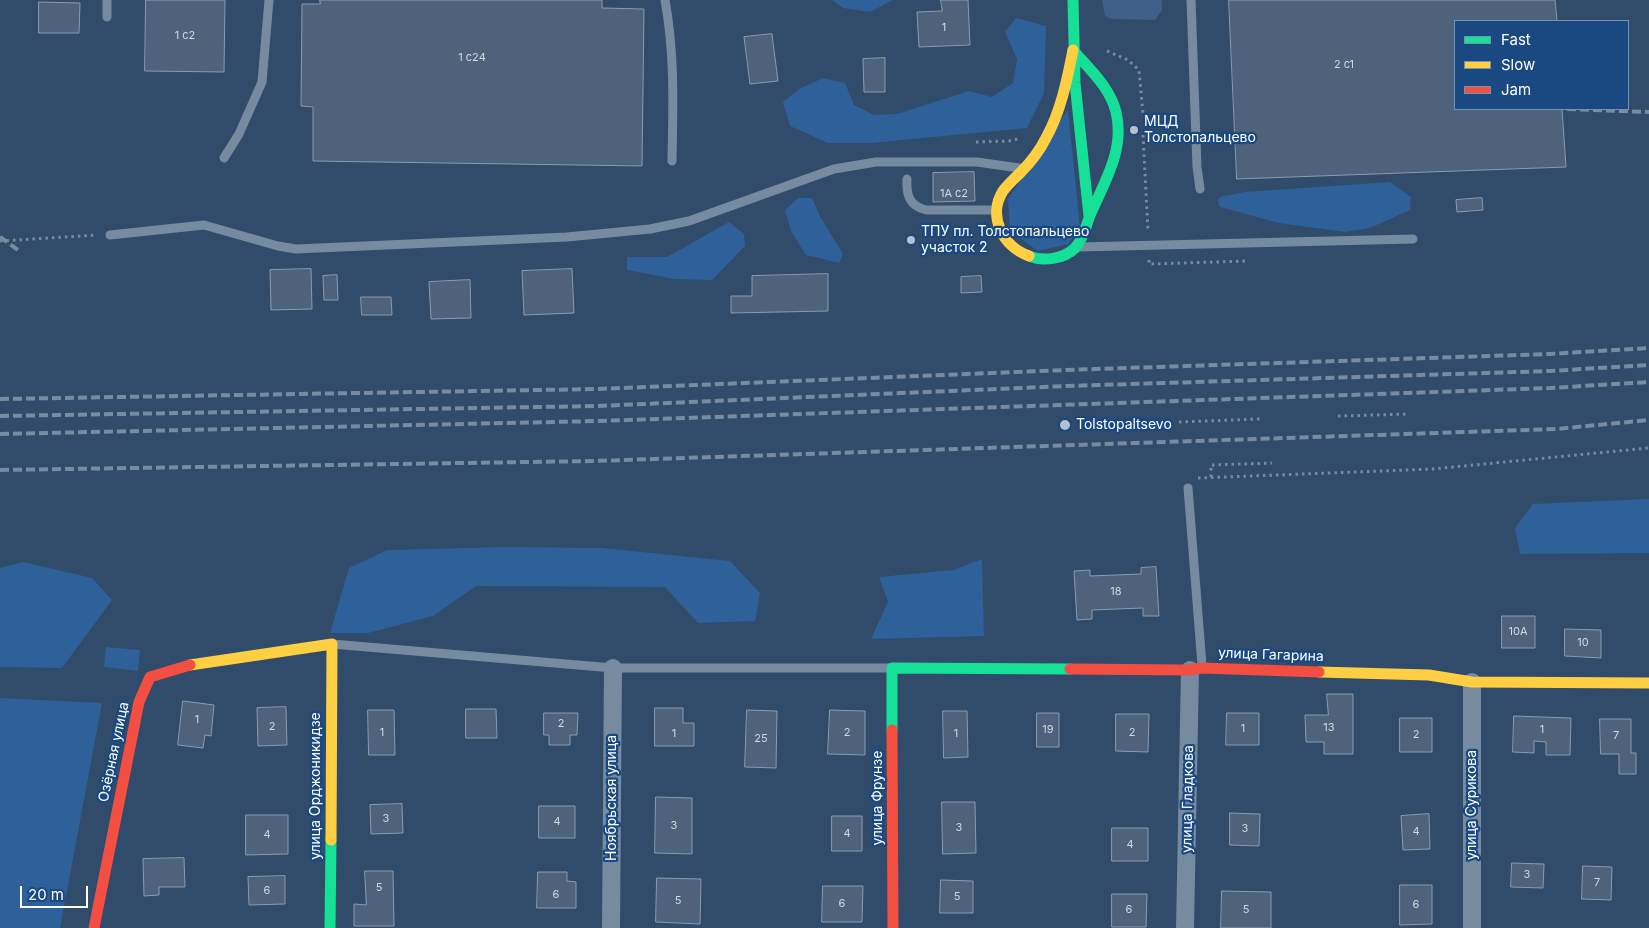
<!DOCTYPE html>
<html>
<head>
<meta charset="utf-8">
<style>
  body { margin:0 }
  #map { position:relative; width:1649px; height:928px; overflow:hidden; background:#314b6a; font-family:Inter,sans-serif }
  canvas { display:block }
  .legend { position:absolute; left:1454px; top:20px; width:175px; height:90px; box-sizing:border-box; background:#1a4981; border:1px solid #7692b3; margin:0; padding:6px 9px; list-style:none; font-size:15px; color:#fff }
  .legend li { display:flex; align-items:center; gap:10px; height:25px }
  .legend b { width:25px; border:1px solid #7692b3 }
  .scale { position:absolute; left:20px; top:886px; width:68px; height:22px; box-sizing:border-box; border:2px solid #fff; border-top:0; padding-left:6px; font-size:15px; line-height:18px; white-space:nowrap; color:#fff; -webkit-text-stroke:4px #1a4981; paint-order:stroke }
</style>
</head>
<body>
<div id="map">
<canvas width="1649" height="928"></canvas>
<ul class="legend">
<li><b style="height:6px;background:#16e098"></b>Fast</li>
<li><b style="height:6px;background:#ffcf43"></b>Slow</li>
<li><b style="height:6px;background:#f24e42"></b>Jam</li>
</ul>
<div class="scale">20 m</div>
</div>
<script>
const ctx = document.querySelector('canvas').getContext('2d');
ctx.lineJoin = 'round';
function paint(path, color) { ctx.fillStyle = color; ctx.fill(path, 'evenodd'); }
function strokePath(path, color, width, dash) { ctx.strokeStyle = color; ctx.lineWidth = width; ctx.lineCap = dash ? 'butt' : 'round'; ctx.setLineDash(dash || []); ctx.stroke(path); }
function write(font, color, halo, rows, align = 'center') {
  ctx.font = font + ' Inter,sans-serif'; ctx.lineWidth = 4.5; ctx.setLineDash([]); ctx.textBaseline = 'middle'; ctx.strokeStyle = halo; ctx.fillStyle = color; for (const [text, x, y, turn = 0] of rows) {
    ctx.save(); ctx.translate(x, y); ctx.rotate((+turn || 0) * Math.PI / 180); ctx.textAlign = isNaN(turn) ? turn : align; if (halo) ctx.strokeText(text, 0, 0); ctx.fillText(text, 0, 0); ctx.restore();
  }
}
paint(new Path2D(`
  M832 0H893L870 12 843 8Z
  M1016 18 1046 26 1044 93 1027 128 871 143H828L790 126 783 102 799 89 823 78 845 83 854 105 874 115 897 114 969 91 992 97 1013 83 1017 59 1005 32Z
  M1068 109 1080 228 1068 244 1038 251 1010 231 1008 199Z
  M1390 182 1411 197 1410 210 1370 228 1345 232 1279 223 1220 207 1218 201 1220 197 1245 192Z
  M798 198H812L821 218 843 254 839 263 806 255 791 231 785 210Z
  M729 222 744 234 745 246 712 280 675 279 627 270V257H667Z
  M1649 499V553L1520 554 1515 528 1533 504Z
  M505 547 602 548 730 561 760 593 755 621 698 623 665 587 476 586 433 616 368 633H330L349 568 387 550Z
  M982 559 984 636 871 639 888 602 879 577 953 570Z
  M23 562 92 578 112 600 62 668 0 667V568Z
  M106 647 140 650 138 671 104 667Z
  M0 698 102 703 60 928H0Z`), '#2e6099');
paint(new Path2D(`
  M1102 0H1162V10L1155 20 1113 19 1105 16Z`), '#3e6089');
const building = new Path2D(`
  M146 0H225L224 72 145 71Z
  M320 0H602V8L644 9 642 166 313 161V107L301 106 302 4H320Z
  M941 0H968L970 45 919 47 917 12 942 11Z
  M1229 0H1555L1557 21H1455V109H1562L1566 167 1237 179Z
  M39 2 80 3 79 33H39Z
  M772 34 778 81 750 84 744 37Z
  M885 58V92H864L863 59Z
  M974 172 975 201 933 202V173Z
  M1482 198 1483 210 1457 212 1456 200Z
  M311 269 312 309 271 310 270 270Z
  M572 269 574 313 524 315 522 271Z
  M828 274V311L731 313V296H752V276Z
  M337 275 338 300H324L323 276Z
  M981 276 982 292 961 293V277Z
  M470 280 471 318 431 319 429 282Z
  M361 297H391L392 315H362Z
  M1156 567 1159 616H1143V608L1092 610V619L1077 620 1074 571 1090 570V576L1141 574V568Z
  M1502 616H1535V648H1502Z
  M1565 629 1601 630V658L1565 656Z
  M1327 694H1353V754H1324V742H1306L1305 715H1328Z
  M183 701 214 705 211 736 205 735 203 748 178 745Z
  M286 707 287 745 258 746 257 708Z
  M655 708H683V723H694V746H655Z
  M466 709H496L497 738H466Z
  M368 710H394L395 755H369Z
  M747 710 777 711 776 768 745 767Z
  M830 710 865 711V755L828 754Z
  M943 711H967L968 757 944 758Z
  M544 713H578L577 735H570V745H549V735H544Z
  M1037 713H1059V747H1037Z
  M1227 713H1259V745H1226Z
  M1116 714H1149L1148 752 1116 751Z
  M1514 716 1571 718 1570 755H1546V742L1534 741V753L1513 752Z
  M1400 718H1432V752H1400Z
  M1600 719H1631V753H1636V774H1619V754H1601Z
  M656 797 692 798V854L655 853Z
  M942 802H975L976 853 943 854Z
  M402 804 403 833 371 834 370 805Z
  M539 806H575V838H539Z
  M1230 813 1260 814 1259 846 1230 845Z
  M1429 814 1430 849 1403 850 1401 816Z
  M246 815H288V854L246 855Z
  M832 816H862V851H832Z
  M1112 828H1148V861H1112Z
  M184 858 185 887H159V895L144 896 143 859Z
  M1512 863 1544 864 1543 888 1511 887Z
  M1583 866 1612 867 1611 900 1582 899Z
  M365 871H393L394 926H354V904L366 905Z
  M538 872H567V881L576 882V908H537Z
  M285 876V904L249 905 248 877Z
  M657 878 701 879 700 924 656 922Z
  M941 880 973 881V913H940Z
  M1400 885H1432V924L1400 925Z
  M823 886H863L862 922H822Z
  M1222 891 1271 892V928H1221Z
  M1112 894H1147L1146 927H1112Z`);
paint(building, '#4e637b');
strokePath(building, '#8b9baf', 1);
strokePath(new Path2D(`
  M1107 51 1128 60 1139 70 1143 114
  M1143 135 1148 231
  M976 142 1009 141 1018 139
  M0 241 97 235
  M1149 260V264L1249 261
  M1338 416 1409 414
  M1179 422 1260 419
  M1211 477V465L1272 463
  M1198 478 1432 469 1649 448`), '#778ba0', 3, [2.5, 4]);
strokePath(new Path2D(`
  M665 0C675 55 673 106 672 161
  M1191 0 1197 167 1200 189
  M107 17V0
  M224 158 239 134 262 82 269 0
  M907 179C906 196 910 206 926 210H996
  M110 235 204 225 278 246 296 249 567 237 650 229 689 221 834 169 876 162H977L1019 168
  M1079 247 1413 239
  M1188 488 1202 665
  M332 644 613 668H891`), '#778ba0', 9);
strokePath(new Path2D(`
  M611 928 613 668
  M1185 928 1190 670
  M1472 928V682`), '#778ba0', 18);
strokePath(new Path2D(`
  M1073 0 1075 83 1089 216
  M1029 256C1043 262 1064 259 1075 248 1084 238 1086 225 1091 213 1105 181 1125 149 1116 112 1110 87 1089 69 1073 50
  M892 730V668L1070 669
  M330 928 331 840`), '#16e098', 11);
strokePath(new Path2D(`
  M1029 256C1003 247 987 216 1003 191 1008 184 1015 178 1021 172 1031 162 1040 150 1046 138 1061 111 1067 80 1073 50
  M190 665 332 644 331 840
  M1319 672 1429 675 1472 682 1649 683`), '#ffcf43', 11);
strokePath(new Path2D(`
  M1070 669 1190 670 1202 668 1319 672
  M892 730 893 928
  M94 928 139 702 150 677 190 665`), '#f24e42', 11);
strokePath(new Path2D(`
  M1567 109 1649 112
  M0 237 21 252
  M0 399 597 389 1066 370 1549 354 1649 348
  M0 416 597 406 1067 386 1550 371 1649 365
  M0 434 599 421 1550 388 1649 382
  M0 470 594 461 1556 429 1649 420`), '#798ba0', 4, [9, 4]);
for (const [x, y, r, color] of [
  [1134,130,5,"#b7c0cb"],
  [911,240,5,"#b7c0cb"],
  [1065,425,6,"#b7c0cb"]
]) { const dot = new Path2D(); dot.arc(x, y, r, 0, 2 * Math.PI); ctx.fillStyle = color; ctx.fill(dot); strokePath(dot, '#1a4981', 2); }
write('11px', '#d3d8de', null, [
  ["1",944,28],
  ["1 с2",185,36],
  ["1 с24",472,58],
  ["2 с1",1344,65],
  ["1А с2",954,194],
  ["18",1116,592],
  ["10А",1518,632],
  ["10",1583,643],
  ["1",197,720],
  ["2",561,724],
  ["2",272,727],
  ["13",1329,728],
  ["1",1243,729],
  ["19",1048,730],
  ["1",1542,730],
  ["1",382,733],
  ["2",847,733],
  ["2",1132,733],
  ["1",674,734],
  ["1",956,734],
  ["2",1416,735],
  ["7",1616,736],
  ["25",761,739],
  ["3",386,819],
  ["4",557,822],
  ["3",674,826],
  ["3",959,828],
  ["3",1245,829],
  ["4",1416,832],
  ["4",847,834],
  ["4",267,835],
  ["4",1130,845],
  ["3",1527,875],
  ["7",1597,883],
  ["5",379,888],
  ["6",267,891],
  ["6",556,895],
  ["5",957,897],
  ["5",678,901],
  ["6",842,904],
  ["6",1416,905],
  ["6",1129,910],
  ["5",1246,910]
]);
write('14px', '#fff', '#1a4981', [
  ["МЦД",1144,122],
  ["Толстопальцево",1144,138],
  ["ТПУ пл. Толстопальцево",921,232],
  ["участок 2",921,248],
  ["Tolstopaltsevo",1076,425]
], 'left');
write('14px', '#fff', '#1a4981', [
  ["улица Гагарина",1271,655,2],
  ["Озёрная улица",114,752,-78],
  ["улица Орджоникидзе",316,786,-90],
  ["Ноябрьская улица",612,798,-90],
  ["улица Фрунзе",878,798,-90],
  ["улица Гладкова",1188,799,-89],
  ["улица Сурикова",1472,805,-90]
]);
</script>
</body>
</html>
